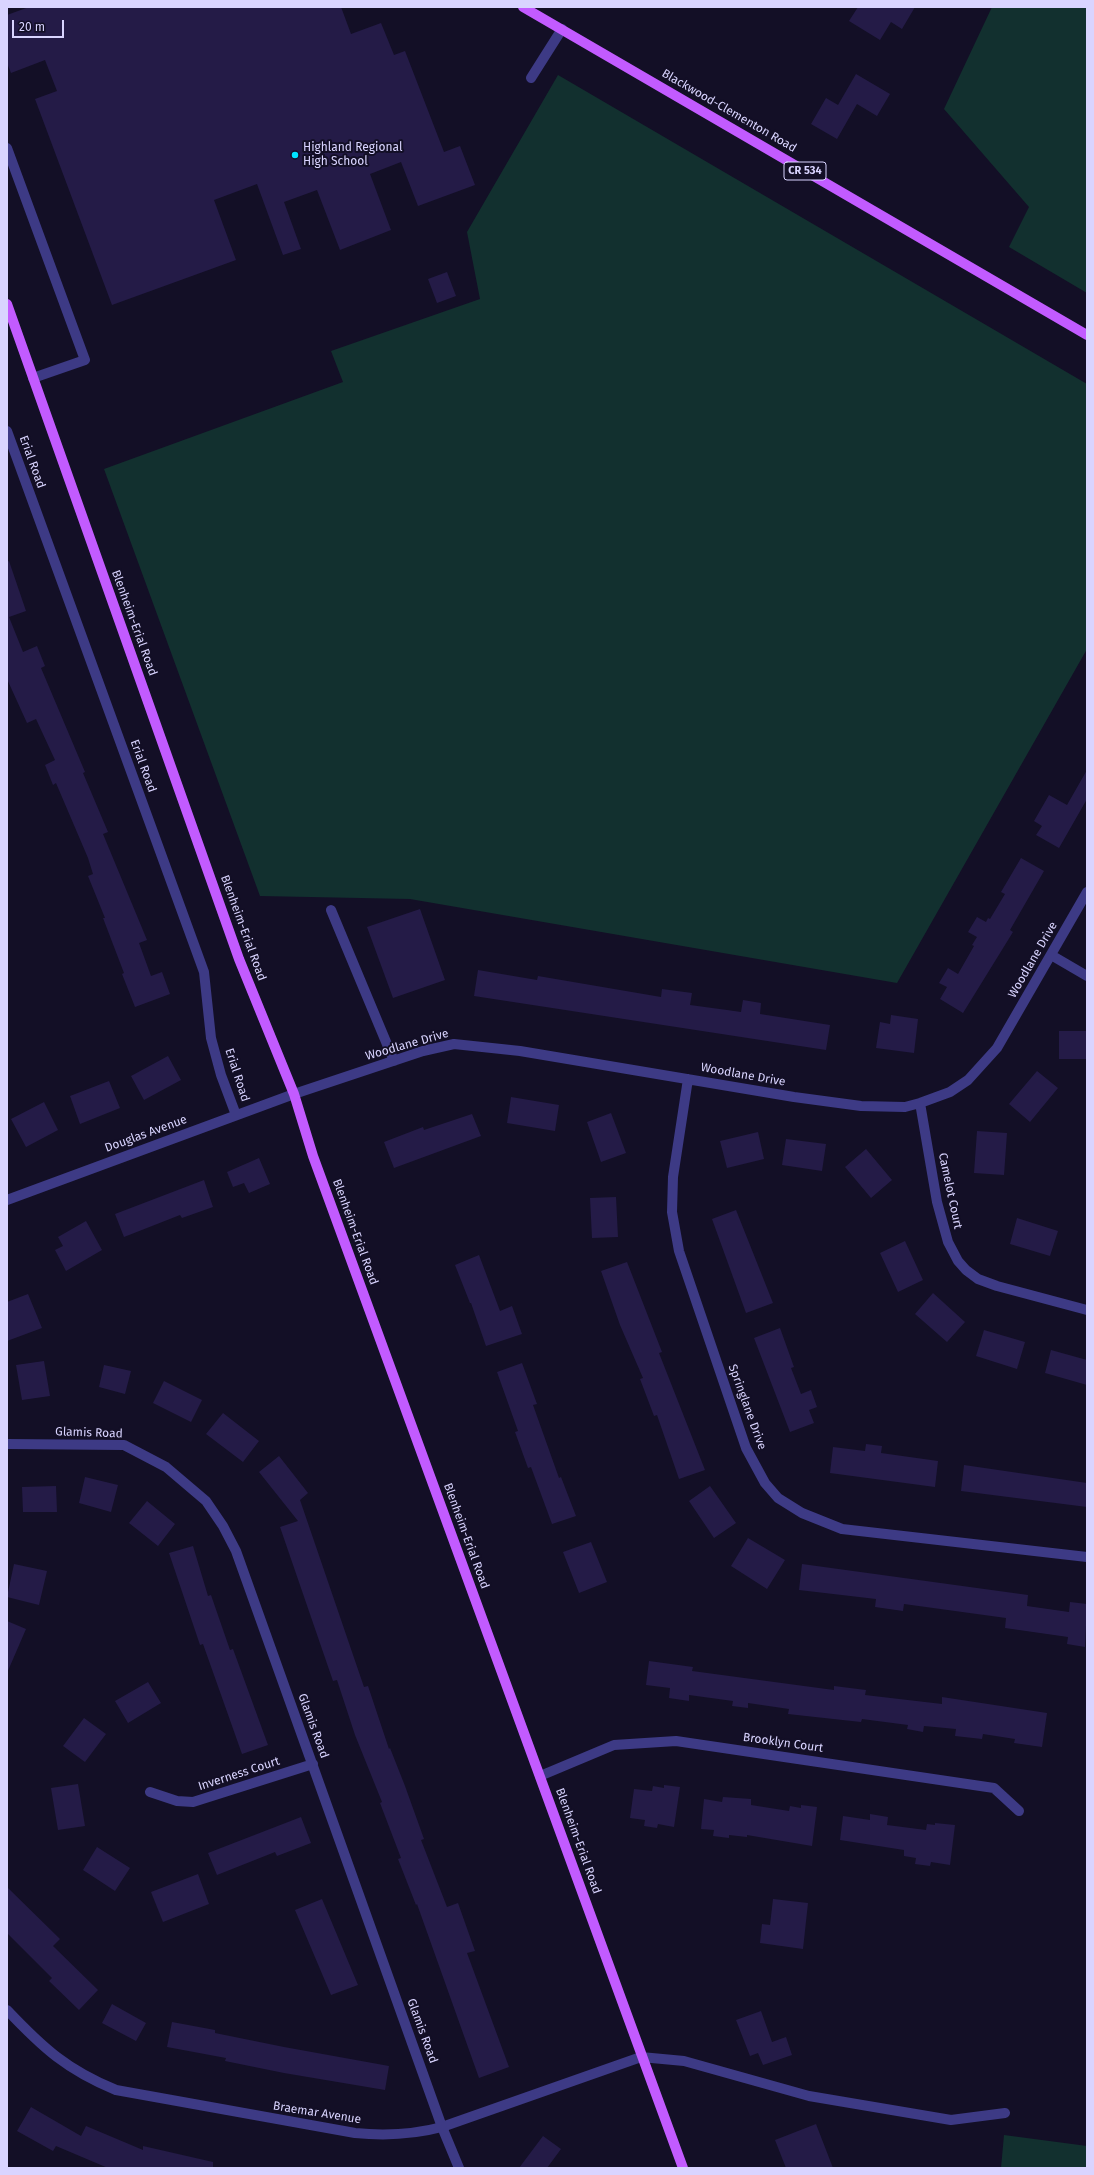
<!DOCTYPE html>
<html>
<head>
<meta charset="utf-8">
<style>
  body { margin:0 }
  #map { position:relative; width:1094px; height:2175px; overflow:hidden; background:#130f26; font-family:"Fira Sans",sans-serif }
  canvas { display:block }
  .frame { position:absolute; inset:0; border:8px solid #d9d4ff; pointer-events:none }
  .scale { position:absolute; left:12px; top:20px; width:52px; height:18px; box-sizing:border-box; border:2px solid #d9d4ff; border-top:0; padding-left:5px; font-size:12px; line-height:14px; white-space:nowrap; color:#d9d4ff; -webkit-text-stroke:3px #130f26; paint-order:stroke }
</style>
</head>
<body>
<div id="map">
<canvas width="1094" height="2175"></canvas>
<div class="frame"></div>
<div class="scale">20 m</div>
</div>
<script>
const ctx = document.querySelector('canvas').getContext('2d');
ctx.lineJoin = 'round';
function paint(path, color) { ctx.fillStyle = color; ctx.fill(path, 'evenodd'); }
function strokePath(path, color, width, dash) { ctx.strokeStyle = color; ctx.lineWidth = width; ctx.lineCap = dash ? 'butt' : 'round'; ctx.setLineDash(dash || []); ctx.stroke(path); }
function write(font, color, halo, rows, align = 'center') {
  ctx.font = font + ' "Fira Sans",sans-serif'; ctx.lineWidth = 4; ctx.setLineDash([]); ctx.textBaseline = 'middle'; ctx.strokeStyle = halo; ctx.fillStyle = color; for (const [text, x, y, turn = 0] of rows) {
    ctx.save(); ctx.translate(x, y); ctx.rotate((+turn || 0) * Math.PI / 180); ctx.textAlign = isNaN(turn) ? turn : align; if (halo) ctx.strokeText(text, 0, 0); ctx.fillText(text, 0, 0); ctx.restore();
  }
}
paint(new Path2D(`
  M992 7H1087V293L1009 247 1029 207 944 109Z
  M558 75 1087 384V649L897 983 410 899 260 896 104 469 343 382 331 351 480 299 467 232Z
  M1004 2135 1087 2146V2168H1001Z`), '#12302f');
paint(new Path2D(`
  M29 7H341L351 34 381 23 394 55 405 51 444 152 460 146 475 185 418 206 401 162 370 174 391 230 340 250 317 190 284 202 301 249 283 255 257 184 214 200 236 260 112 305 35 99 57 91 45 60 11 73 7 63V15Z
  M858 7H915L902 29 891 22 880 40 849 21Z
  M856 74 890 94 877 116 857 104 837 139 811 124 826 98 838 105Z
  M447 272 456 296 437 303 428 279Z
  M9 561 26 611 9 617 23 652 37 646 45 666 41 668 85 772 83 773 108 832 103 834 147 940 139 943 151 976 162 972 170 994 135 1007 122 974 124 973 103 918H105L88 876 93 874 88 858 56 783 53 785 45 765 55 760 36 719 27 723 7 679V562Z
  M1087 770V799L1059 848 1036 835 1042 826 1034 821 1049 795 1067 805Z
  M1021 858 1044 871 1010 930 1013 932 963 1013 940 999 947 987 939 983 948 968 958 974 974 946 972 945 977 937 968 932 977 917 986 922 988 918 990 919 1005 894 1001 892Z
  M420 909 445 980 393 998 367 927Z
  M478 970 537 980 538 976 661 997 662 989 692 993 690 1005 727 1010 741 1012 743 1000 761 1003 760 1014 830 1025 826 1050 474 996Z
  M891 1015 918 1019 914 1053 876 1048 880 1022 890 1024Z
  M1059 1031H1087V1059H1059Z
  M168 1056 181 1080 144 1100 131 1076Z
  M1037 1071 1058 1088 1030 1122 1009 1104Z
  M109 1081 120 1108 80 1124 70 1096Z
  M511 1097 559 1105 555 1131 507 1123Z
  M44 1102 58 1130 26 1147 11 1119Z
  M611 1113 626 1153 601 1162 587 1122Z
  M472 1114 481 1136 394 1168 384 1142 423 1127 424 1130Z
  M977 1131 1007 1133 1004 1175 974 1173Z
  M758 1132 764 1159 727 1168 720 1141Z
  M786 1139 826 1144 822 1171 782 1165Z
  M866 1149 892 1180 871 1198 845 1167Z
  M259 1158 270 1184 249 1193 244 1183 233 1187 227 1172Z
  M204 1180 213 1207 182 1218 180 1215 124 1237 115 1214Z
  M616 1197 618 1237 592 1238 590 1198Z
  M736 1210 773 1303 746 1313 712 1219Z
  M1017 1218 1058 1231 1050 1256 1010 1244Z
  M86 1221 102 1250 66 1271 55 1250 63 1246 58 1237Z
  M905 1241 923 1280 898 1292 880 1253Z
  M479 1255 500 1311 512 1306 522 1334 486 1346 471 1303H470L455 1265Z
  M627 1262 662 1352 659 1353 705 1470 679 1479 657 1415 654 1416 640 1379 643 1378 620 1325 601 1271Z
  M933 1293 965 1322 947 1342 915 1314Z
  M28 1294 42 1328 7 1341V1302Z
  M780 1328 794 1367 791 1368 801 1394 811 1390 817 1407 809 1410 814 1423 790 1432 754 1338Z
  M984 1330 1025 1342 1017 1369 976 1356Z
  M1051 1350 1087 1360V1385L1045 1373Z
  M44 1361 50 1396 22 1400 16 1365Z
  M522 1363 537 1404 533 1405 559 1478 561 1477 576 1516 552 1524 531 1467 528 1468 515 1432 518 1431 497 1372Z
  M104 1365 131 1371 125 1394 99 1387Z
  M164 1381 202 1400 191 1422 153 1403Z
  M223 1413 259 1441 243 1462 206 1434Z
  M866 1444 882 1446 881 1453 938 1461 935 1487 830 1473 833 1447 865 1451Z
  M279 1456 308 1493 300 1500 364 1687 368 1686 389 1749 390 1748 405 1786 424 1839 421 1840 447 1907 458 1903 475 1951 467 1953 509 2067 479 2078 417 1904 416 1905 398 1859 401 1858 380 1803 382 1802 355 1735 337 1680 333 1681 280 1527 298 1521 259 1472Z
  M964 1465 1087 1483V1507L961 1491Z
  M85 1477 118 1485 111 1512 79 1503Z
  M56 1486 57 1512H23L22 1487Z
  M710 1486 736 1523 714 1538 689 1501Z
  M147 1501 175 1524 158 1546 129 1523Z
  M748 1538 785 1560 767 1589 731 1566Z
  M591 1542 607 1582 579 1593 563 1552Z
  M193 1546 208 1596 211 1595 230 1650 233 1649 268 1745 242 1754 203 1644 200 1645 169 1553Z
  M14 1564 47 1571 39 1605 7 1597Z
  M802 1564 1028 1595 1027 1606 1069 1612 1070 1602 1087 1604 1085 1647 1067 1644 1068 1637 1005 1628 1006 1618 904 1604 903 1611 875 1607 876 1599 799 1590Z
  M7 1621 26 1629 7 1673Z
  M649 1661 693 1667 692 1671 834 1690V1686L866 1690 865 1695 942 1704V1697L1047 1713 1042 1747 1014 1743 1015 1739 983 1734 982 1739 955 1736 956 1729 924 1726 923 1732 907 1729 908 1725 862 1719 861 1722 806 1716 788 1714 789 1709 748 1703V1708L732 1706 733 1701 689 1695V1701L669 1698 670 1688 646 1685Z
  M148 1682 161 1703 128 1723 115 1701Z
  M84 1718 106 1734 85 1762 63 1746Z
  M78 1784 85 1826 58 1830 51 1788Z
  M664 1785 680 1787 674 1827 658 1824 657 1828 644 1826 645 1820 630 1818 634 1789 652 1791 653 1786 664 1788Z
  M723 1797 751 1799V1805L789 1811 790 1806 801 1808V1805L817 1807 812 1846 747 1835V1837L729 1835V1838L713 1836 714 1830 701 1829 704 1799 722 1802Z
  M870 1814 888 1817 887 1825 926 1830 927 1824 935 1825V1823L955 1825 950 1865 931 1862 930 1866 915 1864 916 1858 904 1856V1850L840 1840 843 1816 870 1820Z
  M301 1817 311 1843 277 1856 275 1852 217 1875 208 1853Z
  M97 1847 130 1868 115 1891 83 1870Z
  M198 1874 209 1904 163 1922 151 1892Z
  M7 1887 60 1939 53 1946 98 1990 79 2010 49 1981 52 1978 7 1933Z
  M322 1899 358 1985 331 1995 295 1910Z
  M773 1899 808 1903 803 1949 760 1943 762 1924 770 1925Z
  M112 2004 146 2023 136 2041 102 2023Z
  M761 2011 772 2042 786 2037 792 2055 763 2065 758 2053 750 2056 736 2020Z
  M172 2022 215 2030V2033L284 2047 389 2066 385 2090 284 2073 225 2061 226 2058 167 2047Z
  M31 2107 81 2136 86 2126 143 2150V2146L213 2162V2168H108L56 2146 53 2151 17 2131Z
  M816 2124 833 2168H786L775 2140Z
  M543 2136 561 2149 547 2168H519Z`), '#241b47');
strokePath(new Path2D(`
  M531 78 562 29
  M7 148 85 360 33 378
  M7 431 204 972 211 1038 221 1075 236 1115
  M331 910 394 1061
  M1051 955 1087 976
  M688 1079 673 1177 672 1212 679 1251 746 1448 765 1483 778 1498 802 1513 842 1529 1087 1557
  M920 1103 937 1202 948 1242 958 1261 966 1270 978 1279 997 1286 1087 1310
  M7 1200 294 1094 423 1051 454 1044 520 1051 794 1097 861 1106 905 1107 920 1103 950 1092 968 1080 997 1048 1087 892
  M7 1444 124 1445 166 1467 206 1501 223 1526 236 1551 442 2127 459 2168
  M540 1776 614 1745 676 1741 994 1788 1019 1811
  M150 1792 177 1801 193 1802 313 1764
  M7 2010C43 2048 67 2070 116 2090L355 2133C386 2136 412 2135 442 2127L641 2057 684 2061 809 2096 951 2120 1005 2113`), '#3d3a85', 10);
strokePath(new Path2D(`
  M523 7 1087 335
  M7 304 239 959 294 1094 313 1156 683 2168`), '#c25bff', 10);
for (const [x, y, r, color] of [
  [295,155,4,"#00e5ff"]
]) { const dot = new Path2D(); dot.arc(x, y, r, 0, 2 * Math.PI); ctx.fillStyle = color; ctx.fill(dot); strokePath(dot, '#130f26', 1.5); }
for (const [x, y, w] of [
  [805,171,42]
]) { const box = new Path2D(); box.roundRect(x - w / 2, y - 9, w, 18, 3); ctx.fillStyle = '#130f26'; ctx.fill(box); strokePath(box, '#d9d4ff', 1); }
write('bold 11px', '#d9d4ff', null, [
  ["CR 534",805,171]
]);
write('12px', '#d9d4ff', '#130f26', [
  ["Blackwood-Clementon Road",729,111,30],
  ["Erial Road",32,462,70],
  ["Blenheim-Erial Road",134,623,70],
  ["Erial Road",143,766,70],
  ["Blenheim-Erial Road",243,928,70],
  ["Woodlane Drive",1033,960,-60],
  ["Woodlane Drive",407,1045,-16],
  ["Erial Road",237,1075,72],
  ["Woodlane Drive",743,1075,10],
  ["Douglas Avenue",146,1134,-20],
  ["Camelot Court",950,1191,78],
  ["Blenheim-Erial Road",355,1232,70],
  ["Springlane Drive",747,1407,70],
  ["Glamis Road",89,1433,2],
  ["Blenheim-Erial Road",466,1536,70],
  ["Glamis Road",313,1726,70],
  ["Brooklyn Court",783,1743,8],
  ["Inverness Court",239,1774,-18],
  ["Blenheim-Erial Road",578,1841,70],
  ["Glamis Road",422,2031,70],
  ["Braemar Avenue",317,2113,9]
]);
write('12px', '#d9d4ff', '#130f26', [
  ["Highland Regional",303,148],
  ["High School",303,162]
], 'left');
</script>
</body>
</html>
